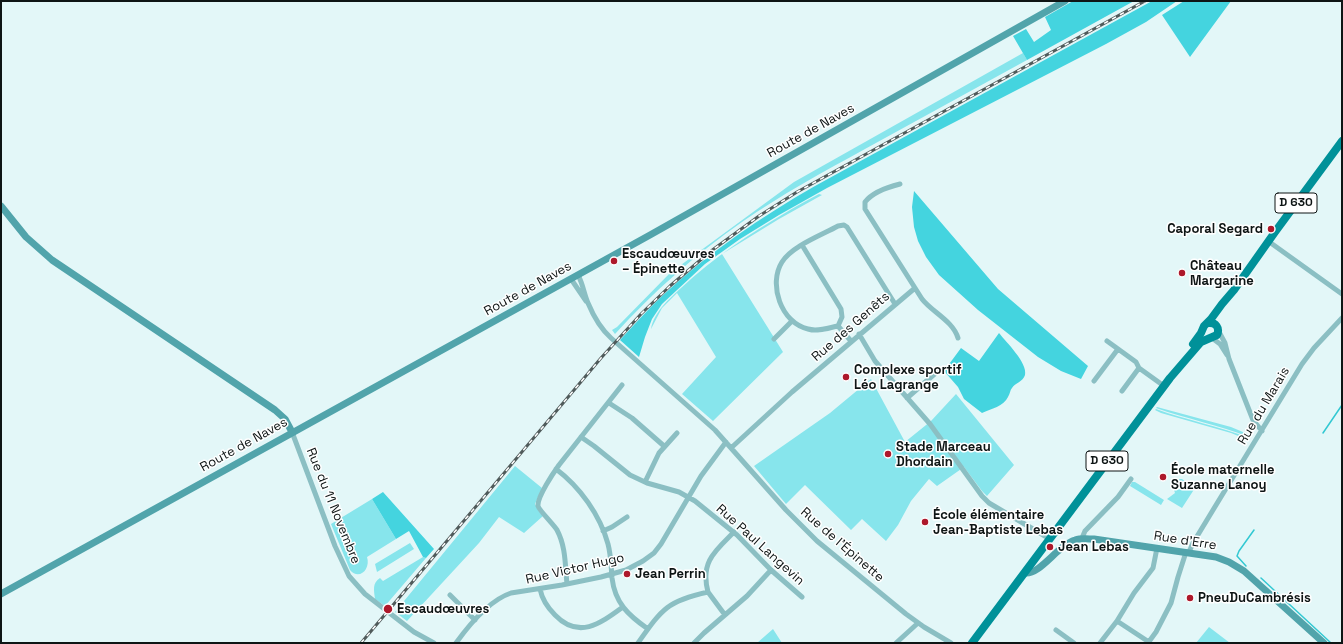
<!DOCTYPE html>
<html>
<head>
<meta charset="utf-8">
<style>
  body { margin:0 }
  #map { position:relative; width:1343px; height:644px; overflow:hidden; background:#e3f7f8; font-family:"Space Grotesk",sans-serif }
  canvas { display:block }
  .frame { position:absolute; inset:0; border:2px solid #0e1515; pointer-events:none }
</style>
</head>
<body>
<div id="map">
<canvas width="1343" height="644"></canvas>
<div class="frame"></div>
</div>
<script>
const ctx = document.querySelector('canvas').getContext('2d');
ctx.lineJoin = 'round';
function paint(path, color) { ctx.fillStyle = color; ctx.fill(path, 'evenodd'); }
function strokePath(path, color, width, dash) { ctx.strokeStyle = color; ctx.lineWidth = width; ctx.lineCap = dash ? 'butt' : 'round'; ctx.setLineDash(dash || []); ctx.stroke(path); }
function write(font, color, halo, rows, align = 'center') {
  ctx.font = font + ' "Space Grotesk",sans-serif'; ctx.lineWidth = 3; ctx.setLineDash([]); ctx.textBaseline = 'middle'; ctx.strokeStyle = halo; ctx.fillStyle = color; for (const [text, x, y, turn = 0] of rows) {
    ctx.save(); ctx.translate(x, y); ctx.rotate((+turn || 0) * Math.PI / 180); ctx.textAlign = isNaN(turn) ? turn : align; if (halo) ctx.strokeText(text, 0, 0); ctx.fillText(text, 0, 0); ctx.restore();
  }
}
paint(new Path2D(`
  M1023 53 1027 60C973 90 919 119 865 149 823 172 781 195 742 222 695 255 653 292 615 334L612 330 617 327 670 273 794 182Z
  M819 194 822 195 779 219 722 254 783 352 713 421 682 394 716 357 677 293 662 308 651 329C654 312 669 299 681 288 714 257 751 233 790 210 799 205 809 199 819 194Z
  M871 379 905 442 931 421 956 394 1014 465 987 496 982 491 964 467 937 486 929 479 911 501 898 525 886 541 862 519 851 530 805 485 786 504 754 466 830 413Z
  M1157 407 1231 427 1250 435 1249 437C1219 425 1187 419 1156 408Z
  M1156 409C1186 420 1219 426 1249 438L1248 440 1231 433 1161 413 1155 410Z
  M515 466 542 488 535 504 538 510 543 516 524 533 499 517 479 543 407 621 395 612Z
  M1179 479H1182L1195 488 1182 508 1167 499 1175 493 1173 487Z
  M1132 482H1135L1164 500 1161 505 1130 486Z
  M372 499 396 539 367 557C371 569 359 581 350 570L331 524Z
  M410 543 414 549 377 572 375 564Z
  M423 557 426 558 385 606 375 599C374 590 372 583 380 578L383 581Z
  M1209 627 1230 643H1196Z
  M773 629 782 643H757Z`), '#87e5ec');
paint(new Path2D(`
  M1073 1H1134L1027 60 1013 36 1026 29 1034 42 1051 30 1045 17Z
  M1152 1H1177L1146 22 1106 44 827 188 779 215 740 239 705 264 662 304 652 319 645 337 639 357 620 340C634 325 647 310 662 296 708 253 761 217 815 186Z
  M1184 1H1231L1190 57 1162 15Z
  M914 191 998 289 1088 366 1081 379 1061 371 1038 357 978 310 939 275 926 257 918 241 914 227 912 207Z
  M999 333C1006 342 1028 363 1025 375 1023 382 1015 383 1012 388 1010 390 1010 394 1008 397 1004 406 991 409 982 413L964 399 958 387 944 371 961 348 979 361Z
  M383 492 434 549 426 558 423 557 409 531 396 539 372 499Z`), '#44d4df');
strokePath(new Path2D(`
  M1323 433 1342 405
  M1246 566 1237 556 1239 551 1254 530
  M1261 578 1331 643`), '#32c8d2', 1.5);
strokePath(new Path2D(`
  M900 184C888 187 872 193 865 202V209L922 299C932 312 953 321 958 338
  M1268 241 1342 294
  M802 245 841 309 842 317 838 326
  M578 275C583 284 584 294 588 303 593 315 601 329 611 338L715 430 786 510 817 541 906 614 924 627 951 643
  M571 279 586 301
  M838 326C828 328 818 332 808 329 781 323 768 284 782 262 792 246 822 235 838 226L844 225 847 227 895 304
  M838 326 851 341
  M1218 330 1225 343 1229 359 1253 420 1262 431
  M859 334 875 361 930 424 982 496 989 503 1050 539
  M1212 338 1220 344 1227 355
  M774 339 792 321
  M1107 341 1136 362 1139 368 1164 386
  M1094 381 1118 349
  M1122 391 1139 368
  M907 398 938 371
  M609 403 632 418 664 446
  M292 432 335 546 349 576 365 594 414 632 434 643
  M581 437 594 446 630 475 647 483 679 492 695 501 737 535 771 570 802 597
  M731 448 792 392 915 288
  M556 469C580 487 600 515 608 544 611 555 611 566 612 578 615 603 628 615 648 629
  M645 482 659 453 677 433
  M603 531 612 527 627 517
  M1082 538 1085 531 1118 497 1131 479
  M1189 552 1193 543 1213 510 1302 364 1314 348 1342 318
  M567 584C565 565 566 547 557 530 553 524 539 510 538 506 537 497 554 472 559 465L622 385
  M540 589C542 599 548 608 555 615 579 640 601 623 623 607
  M708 592 725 615
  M450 595 475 620
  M1117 621 1134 593 1153 568 1157 548
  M1056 630 1074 643
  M456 643C469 625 490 600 511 593L562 585 601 577 626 570 643 561 654 553 661 544 701 476 726 442
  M638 643C662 609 667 601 708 592 700 562 715 551 734 532
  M694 643 704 633 747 596 771 570
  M896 643 918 623
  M1100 643 1117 621 1149 642
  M1148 643 1156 632 1171 603 1178 577 1186 552`), '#8bbfc3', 5);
strokePath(new Path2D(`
  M1 206 26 237 52 260 275 410 285 419 292 432
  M1025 573C1040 575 1058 545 1075 540 1081 538 1088 539 1094 539L1216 557 1229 562 1244 571 1324 643
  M1 594 650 235 1065 1`), '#51a4ab', 7);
strokePath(new Path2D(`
  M1193 344 1201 333 1204 326 1211 319 1222 304 1234 290 1275 232 1342 141
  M972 643 1170 378 1201 342 1217 335C1220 328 1216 322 1208 323`), '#009199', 8);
const rail = new Path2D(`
  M361 643 601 358 641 314 670 286 711 251 759 216 797 192 1145 1`);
strokePath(rail, '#505b5b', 3);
strokePath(rail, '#fff', 1.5, [4.5]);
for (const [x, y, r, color] of [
  [1271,229,4,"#ad182b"],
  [614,261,4,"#ad182b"],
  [1182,273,4,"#ad182b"],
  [846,377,4,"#ad182b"],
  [888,454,4,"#ad182b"],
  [1163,477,4,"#ad182b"],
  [925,522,4,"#ad182b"],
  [1050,547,4,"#ad182b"],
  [627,574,4,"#ad182b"],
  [1190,598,4,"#ad182b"],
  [388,609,5,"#ad182b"]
]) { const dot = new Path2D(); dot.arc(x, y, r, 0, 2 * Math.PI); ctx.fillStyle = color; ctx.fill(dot); strokePath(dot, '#fff', 1.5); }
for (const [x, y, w] of [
  [1296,203,42],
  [1107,461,42]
]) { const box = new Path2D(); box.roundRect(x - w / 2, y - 10, w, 20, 3); ctx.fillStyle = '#fff'; ctx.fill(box); strokePath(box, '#0e1515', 1); }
write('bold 12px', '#0e1515', null, [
  ["D 630",1296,203],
  ["D 630",1107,461]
]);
write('13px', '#0e1515', '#fff', [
  ["Route de Naves",811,131,-29],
  ["Route de Naves",528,289,-29],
  ["Rue des Genêts",851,327,-41],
  ["Rue du Marais",1264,406,-59],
  ["Route de Naves",244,445,-29],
  ["Rue du 11 Novembre",333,506,68],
  ["Rue d'Erre",1185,541,9],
  ["Rue Paul Langevin",760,545,42],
  ["Rue de l'Épinette",842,545,41],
  ["Rue Victor Hugo",575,569,-13]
]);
write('bold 13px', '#0e1515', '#fff', [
  ["Caporal Segard",1263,229,"right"],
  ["Escaudœuvres",622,254],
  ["– Épinette",622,269],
  ["Château",1190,266],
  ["Margarine",1190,281],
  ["Complexe sportif",854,370],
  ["Léo Lagrange",854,385],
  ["Stade Marceau",896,447],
  ["Dhordain",896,462],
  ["École maternelle",1171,470],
  ["Suzanne Lanoy",1171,485],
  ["École élémentaire",933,515],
  ["Jean-Baptiste Lebas",933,530],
  ["Jean Lebas",1058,547],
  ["Jean Perrin",635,574],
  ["PneuDuCambrésis",1198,598],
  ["Escaudœuvres",397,609]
], 'left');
</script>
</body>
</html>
